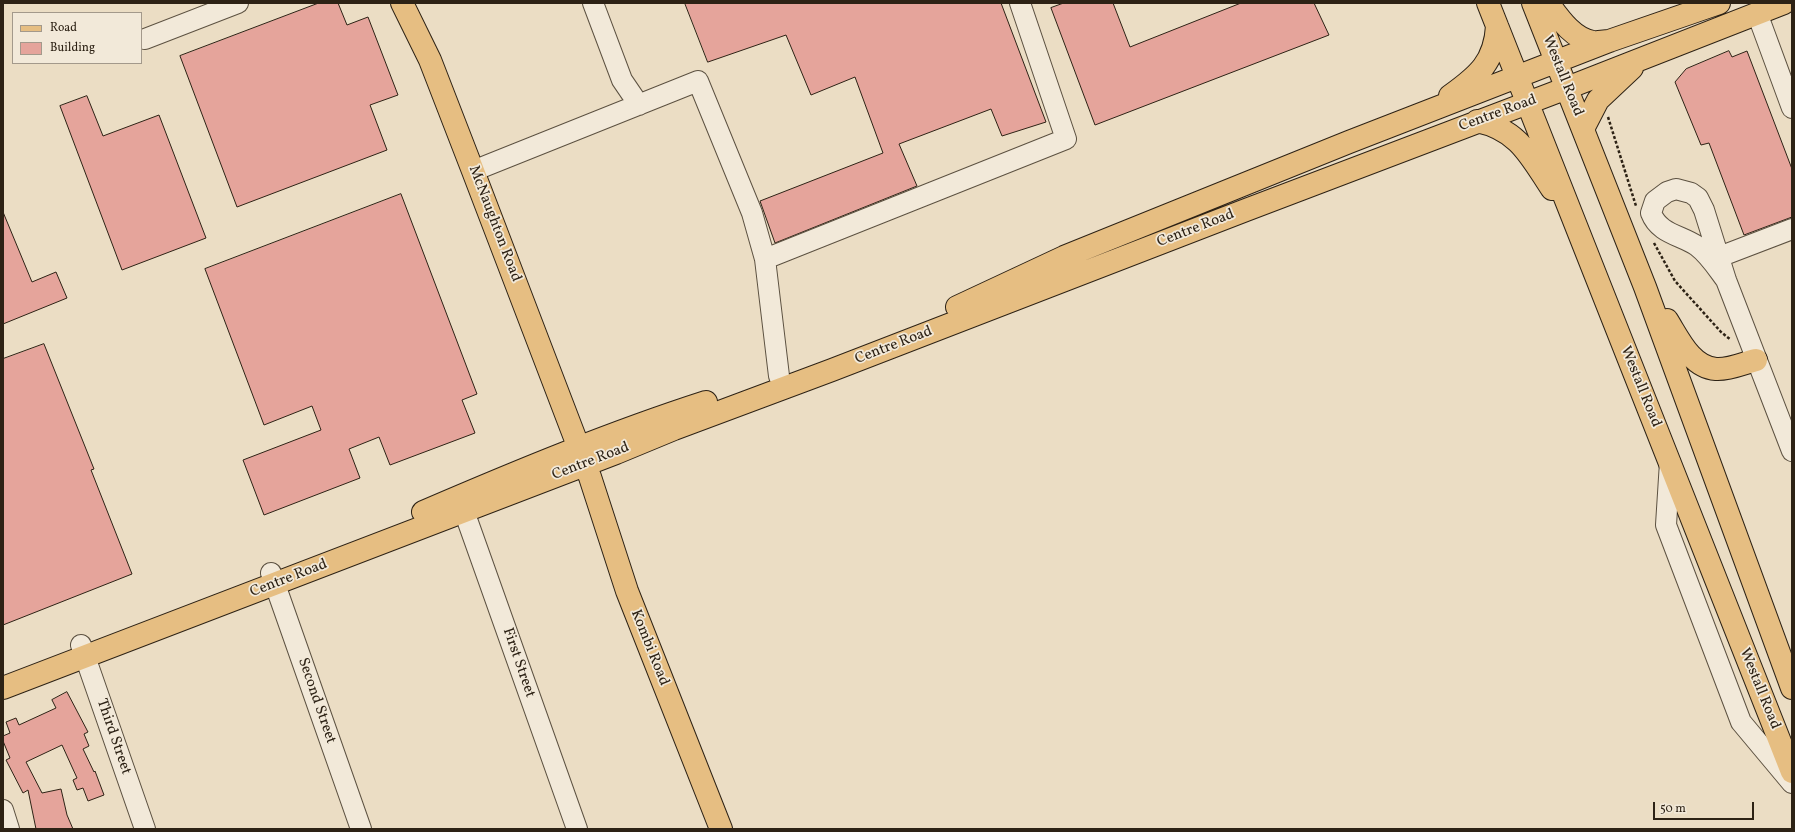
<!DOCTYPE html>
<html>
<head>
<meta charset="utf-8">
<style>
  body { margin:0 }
  #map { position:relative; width:1795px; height:832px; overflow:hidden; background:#ebddc4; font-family:Vollkorn,serif }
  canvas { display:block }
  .frame { position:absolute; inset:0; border:4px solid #2d2215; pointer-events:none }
  .legend { position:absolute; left:12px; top:12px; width:130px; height:52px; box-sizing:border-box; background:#f2e9d9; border:1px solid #a3998b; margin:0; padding:5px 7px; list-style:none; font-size:12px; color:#2d2215 }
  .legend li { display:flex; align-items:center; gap:8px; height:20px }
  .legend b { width:20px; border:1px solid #a3998b }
  .scale { position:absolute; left:1653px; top:802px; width:101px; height:18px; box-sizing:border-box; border:2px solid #2d2215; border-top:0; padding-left:5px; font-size:12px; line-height:14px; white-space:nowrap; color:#2d2215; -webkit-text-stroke:3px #f2e9d9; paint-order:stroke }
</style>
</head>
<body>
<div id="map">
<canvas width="1795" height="832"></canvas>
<div class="frame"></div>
<ul class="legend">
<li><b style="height:5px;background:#e6be82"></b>Road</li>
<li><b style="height:11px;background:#e5a49b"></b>Building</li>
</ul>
<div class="scale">50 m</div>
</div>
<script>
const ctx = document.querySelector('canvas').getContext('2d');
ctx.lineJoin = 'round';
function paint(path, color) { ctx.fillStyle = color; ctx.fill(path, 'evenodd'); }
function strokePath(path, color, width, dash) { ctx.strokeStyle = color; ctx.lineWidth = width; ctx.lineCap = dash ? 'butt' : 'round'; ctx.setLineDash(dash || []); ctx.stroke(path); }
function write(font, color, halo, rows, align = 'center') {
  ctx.font = font + ' Vollkorn,serif'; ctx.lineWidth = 3.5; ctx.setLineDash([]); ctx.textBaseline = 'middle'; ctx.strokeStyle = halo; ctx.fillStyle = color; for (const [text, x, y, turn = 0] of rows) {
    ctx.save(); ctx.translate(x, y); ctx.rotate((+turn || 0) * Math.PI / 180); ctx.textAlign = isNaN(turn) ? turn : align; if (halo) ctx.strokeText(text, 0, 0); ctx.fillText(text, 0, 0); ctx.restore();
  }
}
const building = new Path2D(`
  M319 3H338L347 25 368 17 398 95 370 105 387 150 237 207 180 56Z
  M685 3H1001L1046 122 1002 136 991 109 899 144 917 186 775 243 760 201 883 153 855 77 811 95 786 35 708 62Z
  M1064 3H1113L1130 47 1241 3H1314L1329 35 1095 125 1051 8Z
  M1729 51 1732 57 1747 51 1792 169V217L1744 235 1709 143 1701 145 1675 82 1686 69Z
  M87 96 103 136 159 115 206 238 122 270 60 106Z
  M401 194 477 394 462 400 475 433 390 465 379 437 349 449 360 478 264 515 243 460 321 430 312 406 264 425 205 269Z
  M3 212 32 282 56 272 67 298 3 324Z
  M44 344 94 469 91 470 132 574 3 625V359Z
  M67 692 88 732 84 734 89 746 83 749 94 772 95 771 104 795 88 801 83 788 77 790 73 780 77 778 62 745 26 762 42 793 61 789 67 815 73 829H36L28 790 23 793 6 760 10 758 3 741V736L10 733 6 722 16 718 19 725 56 708 52 700Z`);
paint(building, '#e5a49b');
strokePath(building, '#2d2215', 1);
const minor = new Path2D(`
  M593 3 622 80 639 105
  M1757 13 1792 108
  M145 39 238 3
  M473 171 698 81 752 213 765 259 779 376
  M1719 257 1792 229
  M765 259 1066 139 1020 3
  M1726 280C1717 268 1709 255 1697 246 1681 235 1659 234 1651 213L1655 201 1667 192 1676 189 1691 193 1698 198 1704 210 1726 280 1792 451
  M1670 462 1666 525 1741 722 1792 783
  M459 497 577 829
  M271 573 361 829
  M81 645 145 829
  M3 810 9 829`);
const major = new Path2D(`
  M402 3 430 60 473 171 590 477 627 591 721 829
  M1488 3 1792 772
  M1533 3 1645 287 1792 688
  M1548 3C1559 18 1573 39 1593 42 1598 43 1603 41 1609 41
  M1450 96C1478 76 1495 62 1497 26
  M1477 121C1519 130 1530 156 1552 189
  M1583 129 1598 100 1632 68
  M957 307 1064 257 1349 142 1609 41 1719 3
  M1667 320C1679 339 1691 367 1716 369 1729 370 1744 363 1756 360
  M423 512C516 472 610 433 706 402
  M3 688 616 453 674 429 832 370 1246 210 1567 88 1784 3`);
strokePath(minor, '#5c5141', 22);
strokePath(major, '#2d2215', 24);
strokePath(new Path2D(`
  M1608 117 1636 206
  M1654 243 1675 281 1721 332 1731 340`), '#2d2215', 2.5, [3, 2]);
strokePath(minor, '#f2e9d9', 20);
strokePath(major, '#e6be82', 22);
write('15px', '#2d2215', '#f2e9d9', [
  ["Westall Road",1562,76,68],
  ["Centre Road",1498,114,-20],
  ["McNaughton Road",494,224,69],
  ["Centre Road",1196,229,-21],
  ["Centre Road",894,346,-21],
  ["Westall Road",1640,387,68],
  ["Centre Road",591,462,-21],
  ["Centre Road",289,579,-21],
  ["Kombi Road",649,648,68],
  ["First Street",518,663,71],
  ["Westall Road",1759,689,68],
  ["Second Street",316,701,71],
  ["Third Street",113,737,71]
]);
</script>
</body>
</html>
